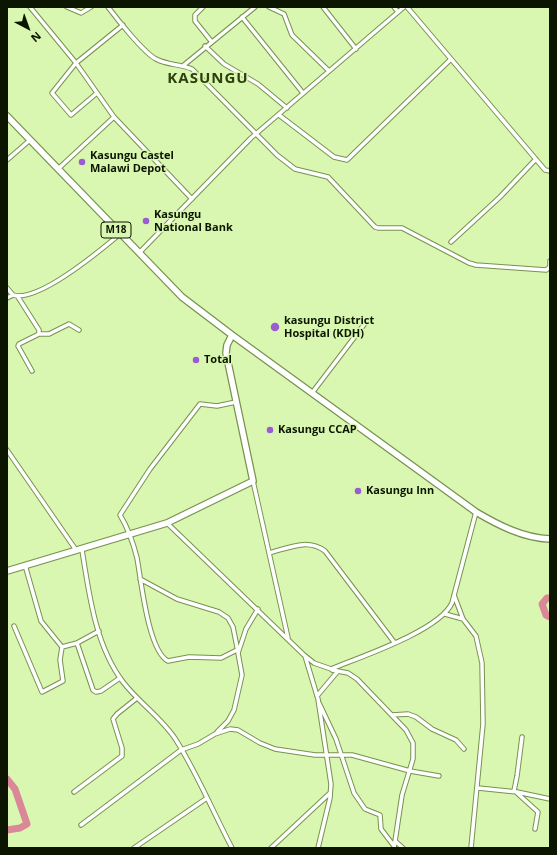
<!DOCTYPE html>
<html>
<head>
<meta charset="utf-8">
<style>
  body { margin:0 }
  #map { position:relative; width:557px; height:855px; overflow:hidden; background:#d9f7b0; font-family:"Open Sans",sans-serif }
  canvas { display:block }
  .frame { position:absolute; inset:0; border:8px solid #0b1500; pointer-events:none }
  .north { position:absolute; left:8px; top:8px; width:40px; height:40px; -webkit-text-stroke:3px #d9f7b0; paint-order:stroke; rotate:139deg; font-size:11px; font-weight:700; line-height:16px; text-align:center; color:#0b1500 }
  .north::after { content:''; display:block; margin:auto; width:14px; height:18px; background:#0b1500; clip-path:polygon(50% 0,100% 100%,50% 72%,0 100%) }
</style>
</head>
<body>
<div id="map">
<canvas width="557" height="855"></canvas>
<div class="frame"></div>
<div class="north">N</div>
</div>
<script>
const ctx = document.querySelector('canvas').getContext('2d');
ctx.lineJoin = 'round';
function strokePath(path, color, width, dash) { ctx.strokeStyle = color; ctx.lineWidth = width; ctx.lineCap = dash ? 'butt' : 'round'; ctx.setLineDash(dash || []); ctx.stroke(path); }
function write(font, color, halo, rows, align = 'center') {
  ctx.font = font + ' "Open Sans",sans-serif'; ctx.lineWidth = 3; ctx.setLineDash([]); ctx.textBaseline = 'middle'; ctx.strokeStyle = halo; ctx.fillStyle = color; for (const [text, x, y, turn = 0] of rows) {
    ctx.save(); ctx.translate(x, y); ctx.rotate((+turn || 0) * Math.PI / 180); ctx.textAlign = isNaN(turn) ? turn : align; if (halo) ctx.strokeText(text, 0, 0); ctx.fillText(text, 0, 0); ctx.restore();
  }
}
strokePath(new Path2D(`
  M550 598H547L542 604 546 615 550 617
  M7 779 15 789 27 824 20 828 7 830`), '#da8798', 7);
const street = new Path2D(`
  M30 7 76 63 114 117 192 199
  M67 7 81 13 91 7
  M108 7C117 19 144 53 156 59 167 65 180 64 192 69L277 155 295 169 328 177 375 227 378 228H402L469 263 476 265 546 270 550 267V261
  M203 7 195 15V21L211 41
  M269 7 284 14 292 35 329 71
  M323 7 356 49
  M394 7 398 12
  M407 7 545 170 550 171
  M242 17 303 93
  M205 46 224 64 258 84 287 108
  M184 65 255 7
  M97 93 71 115 52 93 76 63 123 25
  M279 115 334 157 347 160 451 59
  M7 160 30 140
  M58 169 114 117
  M451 242 500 197 536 159
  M139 253 251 138 404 7
  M7 288 13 295
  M18 297 39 330V334L19 344 18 346 32 371
  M7 298 13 295C38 303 101 250 120 234
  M39 334H49L69 324 79 330
  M312 393 366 322
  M236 402 217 406 200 404 150 469 120 515C128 528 133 542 137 558 141 579 148 651 168 661L189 657 221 658 237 650
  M7 450 76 550
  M253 481 288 638
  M167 523 304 655 314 663 331 669C360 657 439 631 452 603L476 512
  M82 550C89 593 95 645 123 682 139 703 162 718 176 740 198 775 213 812 232 848
  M269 553C289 548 307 538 325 551L394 642
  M25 565 41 621 62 647 77 643 99 631
  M140 579 177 599 219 612 228 618 233 627 238 652
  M454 595 463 619 476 636 482 663 483 724 471 848
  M445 614 463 619
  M14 626 42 692 63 681 60 660 62 647
  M77 643 93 690 96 692 101 691 120 678
  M305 656 318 699 331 784 330 798 318 848
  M332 670 348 673 357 679 406 730 413 743V759L402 795 394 848
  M317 696 338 671
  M319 703 336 739 354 793 365 809 380 815 381 829 394 846
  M392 715 408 714 416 717 432 729 456 740 464 749
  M217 732 228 721 234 710 242 675 238 653 246 629 258 609
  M478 788 517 792 550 799
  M514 791 517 776 522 737
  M74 792 122 756V748L113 719 117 714 137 698
  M517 793 538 812 535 829
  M81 825 181 750 198 744 215 734 230 729 238 730 260 743 275 749 315 755H352L410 771 439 776
  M395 841 403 848
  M134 848 207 798
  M271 848 330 793`);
const primary = new Path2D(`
  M7 116 182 297 232 335 476 512C498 525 523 538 550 539
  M7 571 167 523 253 481 226 353 227 345 232 335`);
strokePath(street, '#789250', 5.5);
strokePath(primary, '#789250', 8);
strokePath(street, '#fff', 3.5);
strokePath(primary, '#fff', 5.5);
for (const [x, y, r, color] of [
  [82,162,4,"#9b5bd1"],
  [146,221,4,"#9b5bd1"],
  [275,327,5,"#9b5bd1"],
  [196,360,4,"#9b5bd1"],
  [270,430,4,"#9b5bd1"],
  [358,491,4,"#9b5bd1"]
]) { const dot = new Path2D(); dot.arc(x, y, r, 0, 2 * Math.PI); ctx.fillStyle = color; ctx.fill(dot); strokePath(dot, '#d9f7b0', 1.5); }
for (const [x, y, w] of [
  [116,230,30]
]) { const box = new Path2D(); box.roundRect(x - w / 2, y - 8, w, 16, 3); ctx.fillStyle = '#d9f7b0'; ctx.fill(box); strokePath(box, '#0b1500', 1); }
write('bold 10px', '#0b1500', null, [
  ["M18",116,230]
]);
write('bold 11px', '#0b1500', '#d9f7b0', [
  ["Kasungu Castel",90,156],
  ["Malawi Depot",90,169],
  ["Kasungu",154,215],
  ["National Bank",154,228],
  ["kasungu District",284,321],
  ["Hospital (KDH)",284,334],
  ["Total",204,360],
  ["Kasungu CCAP",278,430],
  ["Kasungu Inn",366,491]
], 'left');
ctx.letterSpacing = '1px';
write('bold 15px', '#2d3f0b', '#d9f7b0', [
  ["KASUNGU",208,79]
]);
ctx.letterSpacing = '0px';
</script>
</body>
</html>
